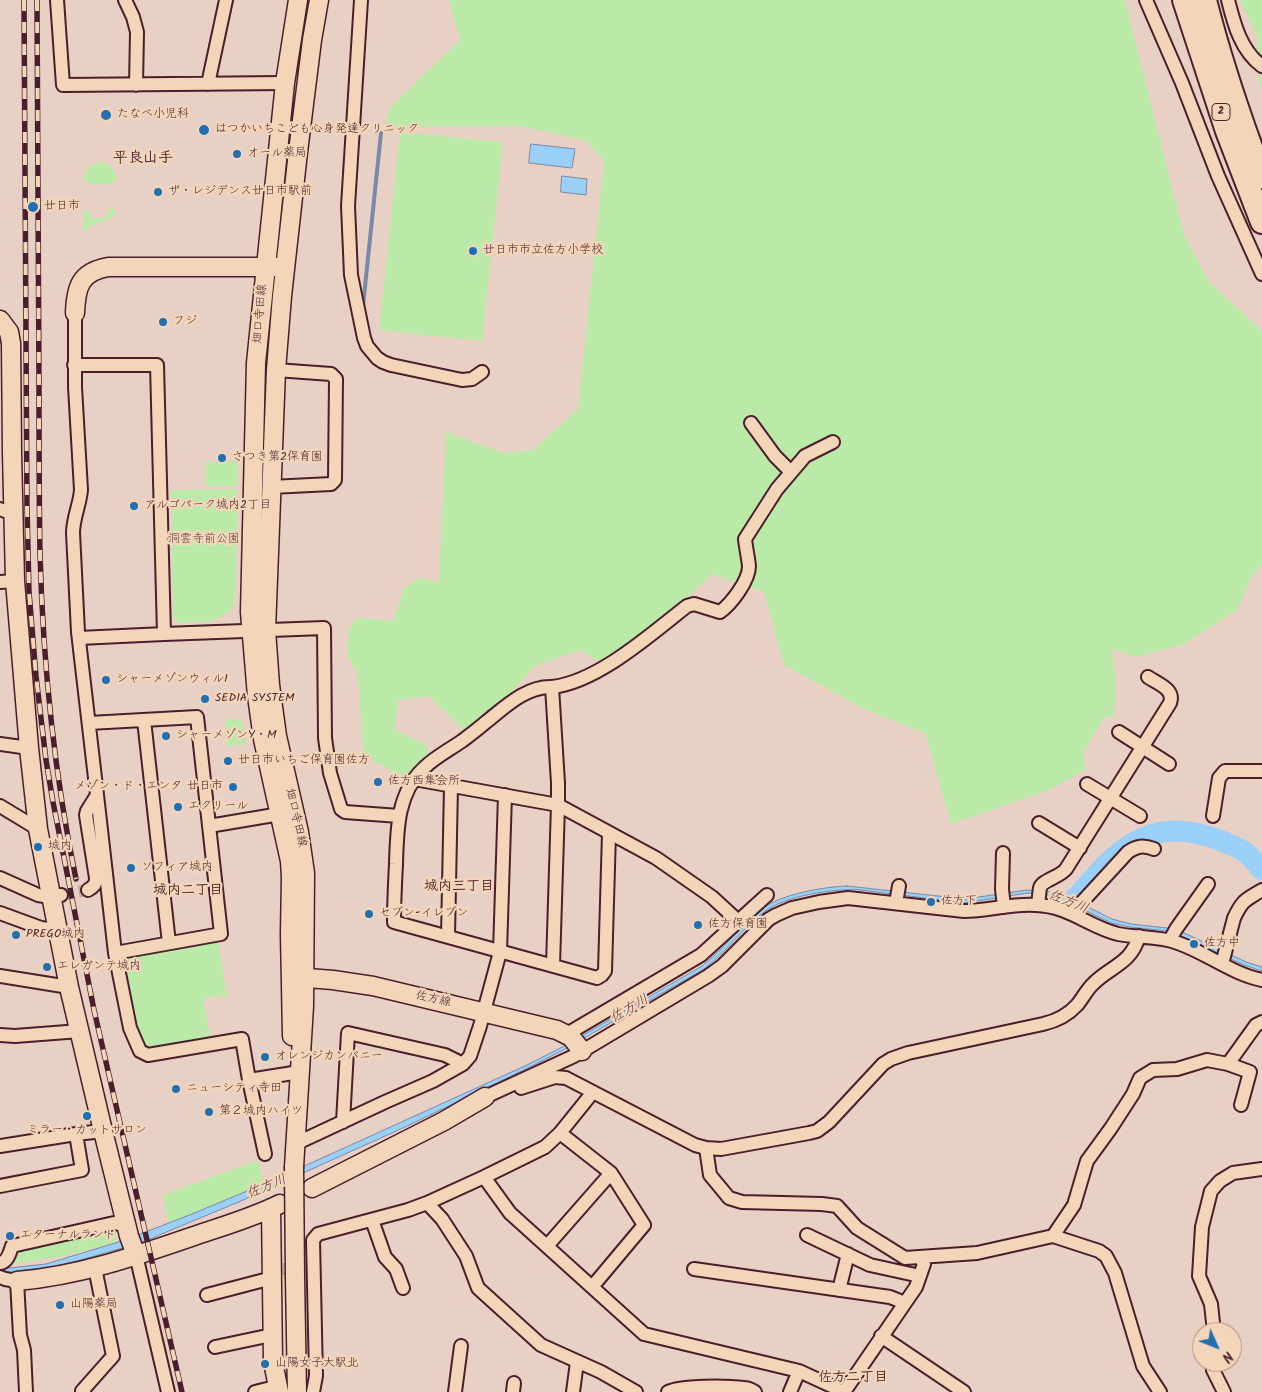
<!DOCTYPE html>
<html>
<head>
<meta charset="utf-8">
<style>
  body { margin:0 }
  #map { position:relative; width:1262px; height:1392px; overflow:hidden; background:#e8d1c4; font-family:Kalam,sans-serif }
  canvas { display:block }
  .north { position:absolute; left:1192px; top:1322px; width:50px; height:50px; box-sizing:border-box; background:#f3d6b9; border:1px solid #af8d80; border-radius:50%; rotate:134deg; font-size:14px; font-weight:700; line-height:20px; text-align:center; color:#4a1f2b }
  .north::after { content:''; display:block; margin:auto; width:18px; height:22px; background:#1f6fb2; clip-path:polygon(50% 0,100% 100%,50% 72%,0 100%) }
</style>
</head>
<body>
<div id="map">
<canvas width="1262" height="1392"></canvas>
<div class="north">N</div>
</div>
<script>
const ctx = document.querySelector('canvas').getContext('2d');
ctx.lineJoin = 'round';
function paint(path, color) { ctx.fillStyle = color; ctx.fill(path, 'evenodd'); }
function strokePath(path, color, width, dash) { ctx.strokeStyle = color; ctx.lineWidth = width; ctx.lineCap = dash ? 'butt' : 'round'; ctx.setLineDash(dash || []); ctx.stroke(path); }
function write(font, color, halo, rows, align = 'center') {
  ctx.font = font + ' Kalam,"Klee One",sans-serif'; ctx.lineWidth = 4.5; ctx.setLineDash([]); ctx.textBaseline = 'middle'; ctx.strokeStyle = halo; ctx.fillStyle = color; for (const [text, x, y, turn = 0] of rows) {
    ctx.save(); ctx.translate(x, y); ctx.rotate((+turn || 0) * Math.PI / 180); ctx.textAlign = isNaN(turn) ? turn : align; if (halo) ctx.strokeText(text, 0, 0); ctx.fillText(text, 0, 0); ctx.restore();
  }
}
paint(new Path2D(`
  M449 0H1125L1184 235 1209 282 1253 322 1262 332V564L1251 577 1237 610 1184 644 1136 657 1112 649 1116 683 1114 717H1104L1084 752 1085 770 1049 790 951 824 925 733 866 710 784 665 764 592 712 574 685 599 601 663 581 650 536 665 509 694 465 731 429 696 398 700 395 730 426 744 428 756 405 777 375 762 363 752 359 690 357 671 347 657 349 630 357 618 393 621 404 588 419 578 439 582 446 432 504 453 533 450 578 409 604 160 584 140 520 126 385 127 390 107 460 40Z
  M1240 0H1262V93L1260 82 1257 36Z
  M400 132 503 142 482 341 379 330Z
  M101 162C109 163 123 176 113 183 109 185 93 184 88 184L84 178C86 168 91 163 101 162Z
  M107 209H114L116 211C110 223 107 219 96 223 91 225 87 229 83 233V210H89V218H107Z
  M238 461V486H206V462Z
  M238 489 236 589 233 608 227 613 212 621 179 623 173 617 171 490Z
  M225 719H241L247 744 227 746Z
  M218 940 227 996 203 998 210 1037 153 1049 144 1043 137 1027 122 965 126 958Z
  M258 1160 264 1184 169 1223 163 1195Z
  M117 1230 116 1243 58 1257 11 1264 17 1250 106 1231Z`), '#bae9a8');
const water = new Path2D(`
  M531 144 575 149 572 168 529 163Z
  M562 176 587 179 586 195 561 192Z
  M847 886 965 899 1027 890 1050 892 1072 899 1112 919 1131 924 1167 928 1180 931 1246 962 1262 967V971L1244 965 1179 935 1167 931 1130 927 1111 923 1070 903 1049 895 1028 893 964 903 861 890C835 888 784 896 764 912 742 929 726 952 704 969L567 1048 528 1068 405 1127 241 1201 140 1243 49 1269 0 1276V1269L46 1264 125 1240 192 1214 278 1178 527 1065 566 1045 702 966C724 949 740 926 762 909 781 894 823 887 847 886Z`);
paint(water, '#9acff8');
strokePath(water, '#7a89a6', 1);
strokePath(new Path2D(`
  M363 306 381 133`), '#7a89a6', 4);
strokePath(new Path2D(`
  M1072 902C1090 883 1108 858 1130 845 1160 825 1190 829 1222 841 1230 845 1239 847 1246 853 1252 858 1257 864 1262 870`), '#9acff8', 21);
strokePath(new Path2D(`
  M61 895 88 890
  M276 1269H309`), '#c8ada5', 12, [12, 6]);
const street = new Path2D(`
  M57 0 63 85 285 83
  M125 0 133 17 137 32 136 85
  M361 0 348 206 351 275 364 338 367 346 377 358 383 362 391 365 462 380 472 379 482 372
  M1146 0 1182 83 1218 176 1262 274
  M1228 0C1234 24 1241 51 1262 66
  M208 84 226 0
  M75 313V387L81 490C80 504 73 518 73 533L78 632 97 795 87 811 86 815 96 878C96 885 93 887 88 890
  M74 365H157L164 634
  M751 423 775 456 791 472
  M271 487 331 484 335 480 336 379 331 374 276 370
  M0 509 13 514
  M0 582 15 581
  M79 638 164 634 324 628 325 738 330 773 341 809 345 812 399 816
  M552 687C526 686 505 707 486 722 478 729 470 735 462 741 449 750 435 757 424 768 397 793 397 830 396 864 395 883 394 903 394 922L597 978 602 975 605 971 609 833
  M144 720 169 943
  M89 723 197 717 221 934 115 953 97 795
  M1119 732 1169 764
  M0 744 29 748
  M414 779 558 805 553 965
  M1087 784 1140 816
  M0 806 38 829
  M1213 816 1219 778 1225 771H1262
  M1039 823 1080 848
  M209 826 280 814
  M1003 853 1002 889 1004 907
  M0 878 38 895 51 897 61 895
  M896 903 899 886
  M1038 905C1039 899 1039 893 1040 888 1042 880 1060 877 1066 869L1170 703C1175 689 1158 684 1148 677
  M0 913 41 928 58 930
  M1072 913 1128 852C1137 846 1143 845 1154 849
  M738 921 712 897 656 858 558 805V783L552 687C598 682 651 634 687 606L694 604 720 612C731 604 749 581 749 566 748 557 746 548 745 539L777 489 805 456 833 442
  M448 936 451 786
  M1170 940 1176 929 1208 884
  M115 953 130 1028 140 1051 148 1055 242 1039 249 1080 293 1073
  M1222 964 1234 918C1243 899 1246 900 1262 890
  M0 976 69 987
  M567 1034 701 955 767 895
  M0 1035 15 1036 80 1031
  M1228 1064 1256 1025 1262 1022
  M249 1080 265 1154
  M521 1088 555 1077 566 1078 695 1145 706 1148 721 1149 809 1133 817 1131 829 1122 883 1064 891 1059 908 1053 1043 1024C1056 1021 1068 1015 1077 1005 1083 998 1087 989 1094 983 1111 966 1131 964 1139 936
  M485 1097 574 1056 708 976 722 966 769 919 776 915 792 908 819 902 848 898 964 911C988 911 1012 903 1036 905 1069 906 1089 927 1118 934 1138 938 1159 936 1178 943 1207 953 1232 974 1262 980
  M343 1122 348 1033 445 1055 463 1064
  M560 1133 611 1173 644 1225 592 1287
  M295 1144 385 1102 433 1081 463 1064 470 1056 480 1026 500 952 505 795
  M0 1146 76 1134 103 1131
  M706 1148 710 1175 729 1198 742 1202 822 1204 837 1206 857 1228 905 1258 977 1253 1053 1236 1099 1251 1106 1256 1115 1273 1143 1366 1160 1392
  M484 1177 510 1213 644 1334 799 1371 836 1388 841 1392
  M0 1186 82 1170 76 1134
  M427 1203 442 1219 466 1256 478 1288 541 1345 601 1372 636 1392
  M372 1220 385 1257 396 1269 403 1288
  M807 1235 870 1265 920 1276
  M1053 1236 1074 1205 1087 1161 1111 1128 1133 1094 1140 1078 1153 1070 1177 1069 1207 1060 1228 1064 1250 1072 1241 1105
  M547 1246 611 1173
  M136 1255 168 1392
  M0 1263C8 1262 10 1252 12 1246L114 1223 127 1225
  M694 1269 890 1297 905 1303
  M0 1277 5 1279 17 1281
  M17 1281 20 1335 24 1350 26 1392
  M839 1290 848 1254
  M207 1295 272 1278
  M1214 1332 1211 1304 1199 1276 1202 1227 1211 1191 1220 1181 1233 1173 1262 1169
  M881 1336 964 1392
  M215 1347 267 1336 272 1333
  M1212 1362 1213 1370 1224 1392
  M84 1392 82 1391 113 1356 95 1268
  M255 1392 275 1387 279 1388
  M313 1392 316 1376 313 1240 318 1234 408 1210 427 1203 484 1177 545 1147 560 1133 593 1092
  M455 1392 461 1346
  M513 1392 514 1383
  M573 1392 577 1362
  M668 1392C680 1385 729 1386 744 1388 748 1388 752 1390 755 1392
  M790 1392 799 1371
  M844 1392 916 1287 924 1264 920 1257`);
const secondary = new Path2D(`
  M75 313C76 287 80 272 108 267H277
  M0 320 9 332 11 343 12 453 15 581 29 748 38 829 69 987 103 1131 129 1236 136 1255
  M295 977 333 980 373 986 557 1030 571 1037 582 1051
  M292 1036 290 934 291 877 290 861 263 739 257 696 250 612 256 363 285 83 298 0
  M294 1167 304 1006 305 873 299 832 277 736 270 685 266 630 276 370 282 296 298 152 312 40 319 0
  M312 1188 444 1121 485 1097
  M271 1208 273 1362 279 1392
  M295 1278 297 1392
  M17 1281C78 1276 136 1256 194 1236 223 1226 252 1218 280 1204`);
const highway = new Path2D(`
  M1184 0 1227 131 1262 222
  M1205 0C1220 60 1240 119 1262 177`);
strokePath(street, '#4a1f2b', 16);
strokePath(secondary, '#4a1f2b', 21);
strokePath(highway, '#4a1f2b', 26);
strokePath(street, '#f3d6b9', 12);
strokePath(secondary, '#f3d6b9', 18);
strokePath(highway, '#f3d6b9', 22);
const rail = new Path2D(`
  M24 0 27 507 29 592 36 676 46 760 53 802 94 1010 182 1392
  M37 0C38 128 38 257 39 385 39 442 39 498 40 554 43 662 54 773 76 879`);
strokePath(rail, '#4a1f2b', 5.5);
strokePath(rail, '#f3d6b9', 4, [11]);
const secondaryBridge = new Path2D(`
  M294 1167 295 1278`);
strokePath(secondaryBridge, '#4a1f2b', 21, []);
strokePath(secondaryBridge, '#f3d6b9', 18);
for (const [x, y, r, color] of [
  [106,115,6,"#1f6fb2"],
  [204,130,6,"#1f6fb2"],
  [237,154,5,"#1f6fb2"],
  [158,192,5,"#1f6fb2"],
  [33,207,6,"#1f6fb2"],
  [473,251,5,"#1f6fb2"],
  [163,322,5,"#1f6fb2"],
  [222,458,5,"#1f6fb2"],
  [134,506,5,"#1f6fb2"],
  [106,680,5,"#1f6fb2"],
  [205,699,5,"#1f6fb2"],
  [166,736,5,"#1f6fb2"],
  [228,761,5,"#1f6fb2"],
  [378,782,5,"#1f6fb2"],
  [233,787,5,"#1f6fb2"],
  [178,807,5,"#1f6fb2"],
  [38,847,5,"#1f6fb2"],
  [131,868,5,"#1f6fb2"],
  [931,902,5,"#1f6fb2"],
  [369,914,5,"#1f6fb2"],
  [698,925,5,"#1f6fb2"],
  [16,935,5,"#1f6fb2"],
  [1194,944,5,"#1f6fb2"],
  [47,967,5,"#1f6fb2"],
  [265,1057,5,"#1f6fb2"],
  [176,1089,5,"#1f6fb2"],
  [209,1112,5,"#1f6fb2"],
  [87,1116,5,"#1f6fb2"],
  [10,1236,5,"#1f6fb2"],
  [60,1305,5,"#1f6fb2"],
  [265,1364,5,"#1f6fb2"]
]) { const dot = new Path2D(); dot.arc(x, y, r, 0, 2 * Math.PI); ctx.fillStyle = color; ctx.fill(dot); strokePath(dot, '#f3d6b9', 2); }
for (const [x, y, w] of [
  [1221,112,18]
]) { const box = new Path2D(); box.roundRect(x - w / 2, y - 8.5, w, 17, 4); ctx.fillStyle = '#f3d6b9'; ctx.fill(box); strokePath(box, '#4a1f2b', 1); }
write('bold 11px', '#4a1f2b', null, [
  ["2",1221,112]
]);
write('12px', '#4a1f2b', '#f3d6b9', [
  ["たなべ小児科",117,115],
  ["はつかいちこども心身発達クリニック",215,130],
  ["オール薬局",247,154],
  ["ザ・レジデンス廿日市駅前",168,192],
  ["廿日市",44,207],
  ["廿日市市立佐方小学校",483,251],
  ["フジ",173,322],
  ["さつき第2保育園",232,458],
  ["アルゴパーク城内2丁目",144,506],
  ["シャーメゾンウィル1",116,680],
  ["SEDIA SYSTEM",215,699],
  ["シャーメゾンY・M",176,736],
  ["廿日市いちご保育園佐方",238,761],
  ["佐方西集会所",388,782],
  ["メゾン・ド・エンタ 廿日市",223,787,"right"],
  ["エクリール",188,807],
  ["城内",48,847],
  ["ソフィア城内",141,868],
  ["佐方下",941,902],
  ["セブン-イレブン",379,914],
  ["佐方保育園",708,925],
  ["PREGO城内",26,935],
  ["佐方中",1204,944],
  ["エレガンテ城内",57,967],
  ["オレンジカンパニー",275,1057],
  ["ニューシティ寺田",186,1089],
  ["第２城内ハイツ",219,1112],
  ["ミラー・カットサロン",87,1131,"center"],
  ["エターナルランド",20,1236],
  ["山陽薬局",70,1305],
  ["山陽女子大駅北",275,1364]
], 'left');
write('12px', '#4a1f2b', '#f3d6b9', [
  ["畑口寺田線",261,314,-85],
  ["畑口寺田線",295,818,77],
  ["佐方線",433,1000,13]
]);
write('12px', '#5b3d3e', '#f3d6b9', [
  ["洞雲寺前公園",204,540]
]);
write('bold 14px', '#4a1f2b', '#f3d6b9', [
  ["城内三丁目",459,888],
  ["城内二丁目",188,892],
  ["佐方二丁目",853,1379]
]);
write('italic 14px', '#56394a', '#f3d6b9', [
  ["佐方川",1068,903,22],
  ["佐方川",630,1010,-30],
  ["佐方川",267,1188,-22]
]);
write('bold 15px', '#4a1f2b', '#f3d6b9', [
  ["平良山手",143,159]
]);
</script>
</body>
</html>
